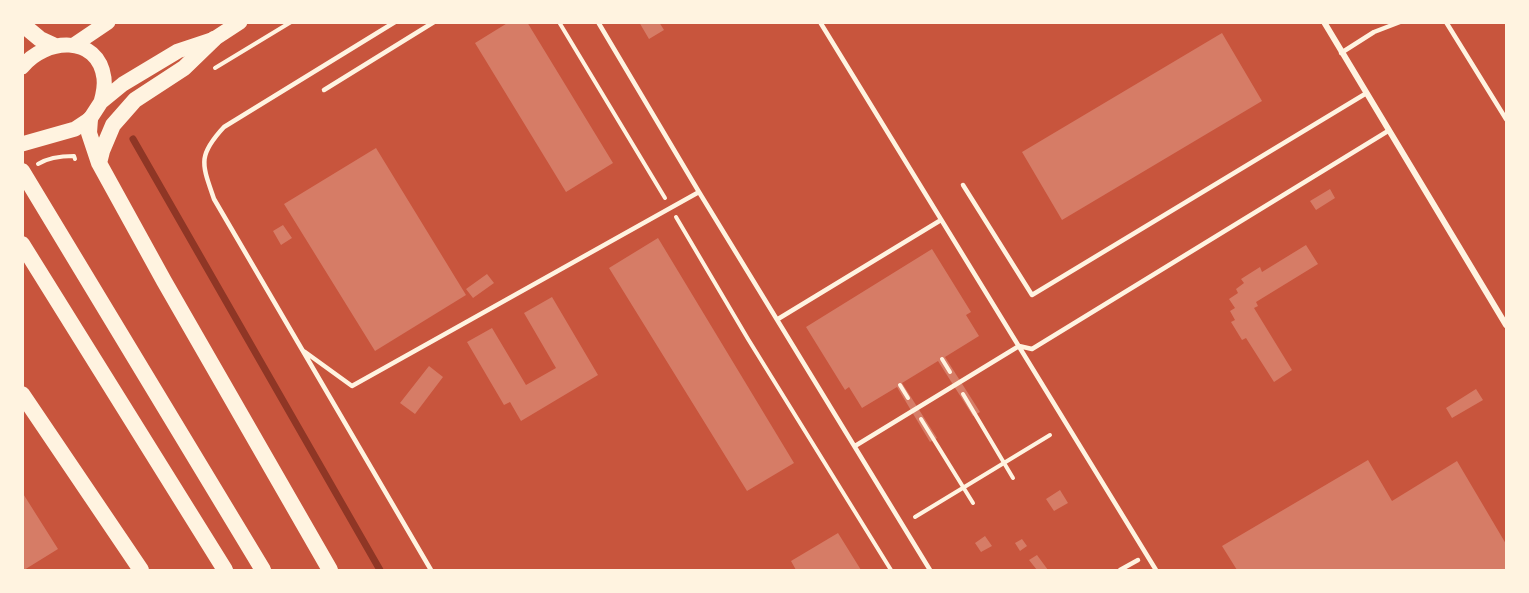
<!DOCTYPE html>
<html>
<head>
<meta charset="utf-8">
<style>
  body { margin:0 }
  #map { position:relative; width:1529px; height:593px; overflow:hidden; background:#c8553d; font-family:Arial,sans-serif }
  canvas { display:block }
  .frame { position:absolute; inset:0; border:24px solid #fff3e0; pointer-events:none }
</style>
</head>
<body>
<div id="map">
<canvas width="1529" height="593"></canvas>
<div class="frame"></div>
</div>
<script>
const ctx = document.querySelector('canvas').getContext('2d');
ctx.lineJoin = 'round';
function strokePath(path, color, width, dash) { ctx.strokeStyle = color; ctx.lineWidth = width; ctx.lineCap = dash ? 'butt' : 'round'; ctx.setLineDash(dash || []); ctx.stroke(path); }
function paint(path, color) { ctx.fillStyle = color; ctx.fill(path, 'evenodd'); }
strokePath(new Path2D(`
  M133 139 380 570`), '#8f3625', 7);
paint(new Path2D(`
  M509 22H527L613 163 566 192 475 43Z
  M639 22H659L664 30 649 39Z
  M1222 33 1262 101 1062 220 1022 152Z
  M376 148 466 295 375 351 284 204Z
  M1330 189 1335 198 1316 210 1310 201Z
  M283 225 292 238 281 245 273 231Z
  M658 238 794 463 747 491 609 268Z
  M1306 245 1318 264 1256 302 1258 306 1254 308 1292 370 1274 382 1246 338 1242 340 1231 322 1235 320 1230 311 1235 308 1229 299 1238 293 1236 289 1244 283 1241 279 1260 267 1262 272Z
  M932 249 971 312 966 315 979 336 945 357 980 412 973 416 938 361 902 383 937 438 930 442 897 387 862 408 849 387 845 390 806 327Z
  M487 274 494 283 473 298 466 289Z
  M552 297 598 375 521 421 510 402 504 405 467 342 492 328 526 385 556 368 524 313Z
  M429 366 443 377 415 414 400 403Z
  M1476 389 1483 400 1452 418 1446 408Z
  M1368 460 1392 501 1457 461 1506 544V570H1237L1222 546Z
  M1060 490 1068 503 1054 511 1046 499Z
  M22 492 58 549 24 570H22Z
  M838 533 861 570H796L791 561Z
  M985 536 992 546 981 552 975 543Z
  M1022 539 1027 546 1020 551 1015 543Z
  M1037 555 1048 570H1037L1029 560Z`), '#d67c66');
strokePath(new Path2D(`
  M559 22 665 198
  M215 68 291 22
  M38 164C49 157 62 156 74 156L75 159
  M676 217 748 339 891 570
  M942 359 950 372
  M900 385 908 398
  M963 394 1013 478
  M921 419 973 503
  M915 517 1050 435`), '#fff3e0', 4);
strokePath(new Path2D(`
  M395 22 224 127C197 156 202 164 214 199L431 570
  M598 22 699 192 930 570
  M820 22 1156 570
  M1446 22 1506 119
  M1341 53 1374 32 1400 22
  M324 90 434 22
  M963 185 1032 295 1365 94
  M778 319 941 220
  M305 352 352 386 699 192
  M855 446 1019 346 1032 349 1388 131
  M1120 570 1138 560`), '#fff3e0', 4.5);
strokePath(new Path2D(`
  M1324 22 1506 325`), '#fff3e0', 6);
strokePath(new Path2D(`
  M74 45 108 22
  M22 67C45 38 98 34 104 78 105 86 103 95 101 102
  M22 144 75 129 90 119 101 102 123 84 178 51 214 39 240 22`), '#fff3e0', 15);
strokePath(new Path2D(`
  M22 24 40 39 53 45
  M90 119 89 133 99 163 164 281 330 570
  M99 163 102 151 113 125 135 100 184 68 214 39
  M22 171 263 570
  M22 244 225 570
  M22 394 141 570`), '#fff3e0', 16);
</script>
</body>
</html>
